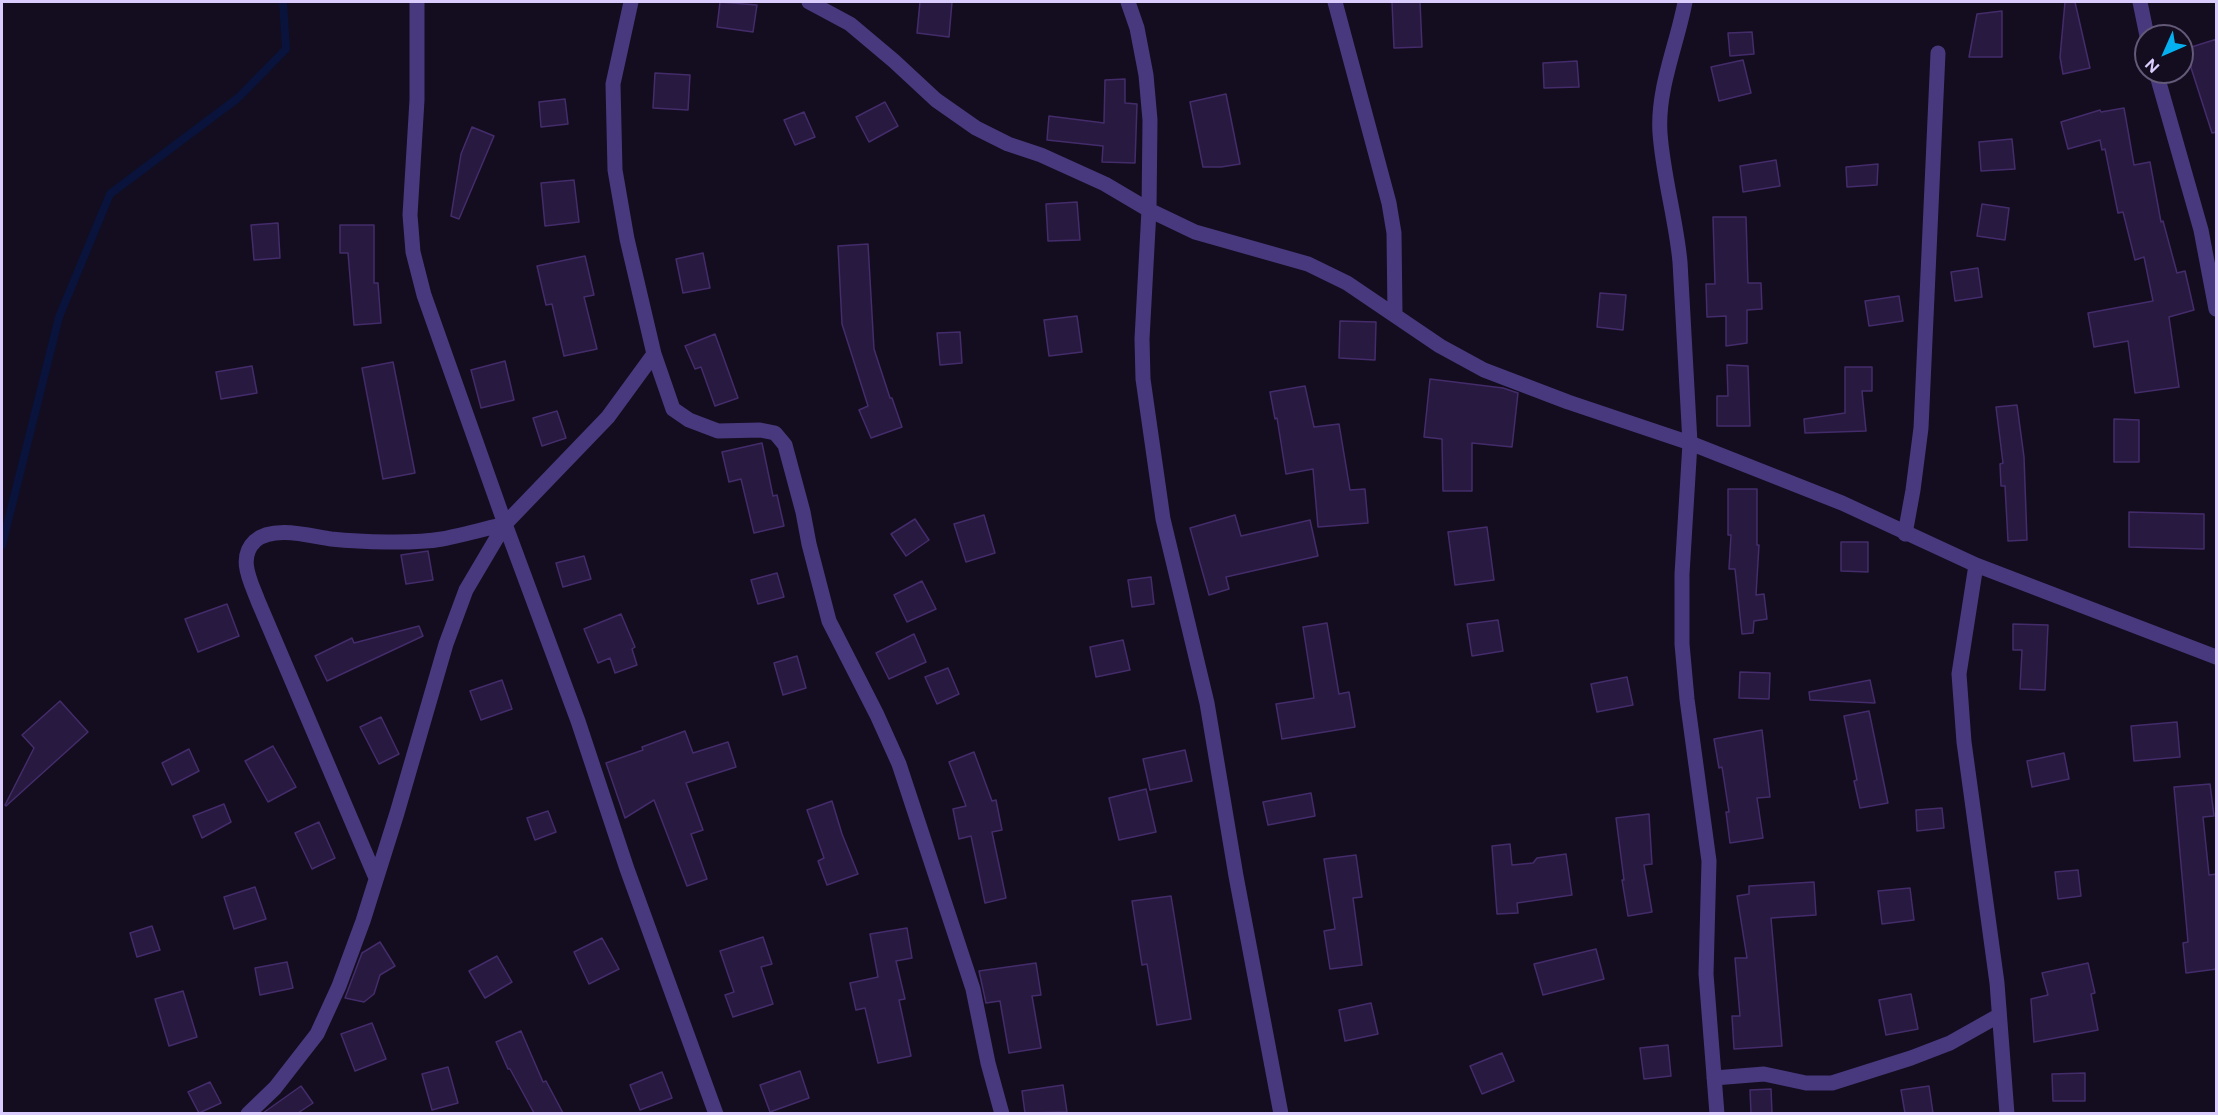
<!DOCTYPE html>
<html>
<head>
<meta charset="utf-8">
<style>
  body { margin:0 }
  #map { position:relative; width:2218px; height:1115px; overflow:hidden; background:#130d1f; font-family:Figtree,sans-serif }
  canvas { display:block }
  .frame { position:absolute; inset:0; border:3px solid #dbccfe; pointer-events:none }
  .north { position:absolute; left:2134px; top:24px; width:60px; height:60px; box-sizing:border-box; background:#130d1f; border:2px solid #635978; border-radius:50%; rotate:225deg; font-size:16px; font-weight:700; line-height:24px; text-align:center; color:#dbccfe }
  .north::after { content:''; display:block; margin:auto; width:21px; height:27px; background:#05b0f1; clip-path:polygon(50% 0,100% 100%,50% 72%,0 100%) }
</style>
</head>
<body>
<div id="map">
<canvas width="2218" height="1115"></canvas>
<div class="frame"></div>
<div class="north">N</div>
</div>
<script>
const ctx = document.querySelector('canvas').getContext('2d');
ctx.lineJoin = 'round';
function strokePath(path, color, width, dash) { ctx.strokeStyle = color; ctx.lineWidth = width; ctx.lineCap = dash ? 'butt' : 'round'; ctx.setLineDash(dash || []); ctx.stroke(path); }
function paint(path, color) { ctx.fillStyle = color; ctx.fill(path, 'evenodd'); }
strokePath(new Path2D(`
  M2 545 59 317 110 194 238 98 286 49 283 2`), '#0a133b', 8);
const building = new Path2D(`
  M720 2 757 5 753 32 717 27Z
  M920 2H952L949 37 917 33Z
  M1392 2H1420L1422 47 1394 48Z
  M2065 2H2075L2090 68 2063 74 2060 57Z
  M2002 11V57H1969L1977 14Z
  M1752 32 1754 54 1730 56 1728 33Z
  M2217 39V132L2212 133 2185 49Z
  M1743 60 1751 93 1719 101 1711 67Z
  M1577 61 1579 87 1544 88 1543 63Z
  M655 73 690 75 688 110 653 108Z
  M1125 79V103L1137 104 1135 163 1102 162 1103 146 1047 140 1049 116 1104 123 1105 80Z
  M1226 94 1240 164 1221 167H1203L1190 102Z
  M565 99 568 124 541 127 539 102Z
  M885 102 898 126 869 142 856 117Z
  M2124 108 2134 165 2150 162 2161 222 2163 221 2177 273 2185 271 2194 310 2169 317 2179 387 2135 393 2128 341 2094 347 2088 313 2153 301 2144 257 2135 260 2123 212 2118 213 2105 149 2102 150 2100 140 2068 149 2061 122 2100 110 2101 112Z
  M804 112 815 137 795 145 784 120Z
  M472 127 494 136 459 219 451 216 461 154Z
  M2012 139 2015 169 1981 171 1979 142Z
  M1776 160 1780 186 1743 192 1740 166Z
  M1878 164 1877 185 1847 187 1846 167Z
  M574 180 579 222 545 226 541 183Z
  M1077 202 1080 240 1048 241 1046 204Z
  M1982 204 2009 208 2005 240 1977 236Z
  M1713 217H1746L1748 283H1761L1762 309 1747 310V343L1726 346V316L1707 317 1706 284H1715Z
  M278 223 280 258 254 260 251 225Z
  M340 225H374V283H378L381 323 354 325 348 253H340Z
  M868 244 874 349 890 398H892L902 427 871 438 859 410 868 406 842 324 838 246Z
  M703 253 710 288 683 293 676 259Z
  M585 256 594 295 584 297 597 349 564 356 552 304 546 305 537 266Z
  M1978 268 1982 297 1955 301 1951 272Z
  M1600 293 1626 295 1623 330 1597 327Z
  M1899 296 1903 321 1869 326 1865 301Z
  M1077 316 1082 352 1049 356 1044 320Z
  M1340 321 1376 322 1375 360 1339 358Z
  M960 332 962 363 940 365 937 333Z
  M715 334 738 398 715 406 701 367 695 369 685 346Z
  M505 361 514 400 481 408 471 370Z
  M393 362 415 473 383 479 362 368Z
  M1727 365 1748 366 1750 426H1717V396H1728Z
  M252 366 257 393 221 399 216 372Z
  M1845 367H1872V391H1862L1866 431 1805 433 1804 419 1845 413Z
  M1430 379 1503 388 1518 393 1512 447 1472 443V491H1443L1442 439 1424 437Z
  M1305 386 1314 427 1339 424 1350 490 1365 489 1368 523 1318 527 1313 469 1286 474 1277 418 1275 419 1270 392Z
  M2017 405 2024 457 2027 540 2008 541 2005 486H2001L2000 464 2003 463 1996 407Z
  M557 411 566 438 542 446 533 418Z
  M2114 419 2139 420V462H2114Z
  M762 443 773 496 777 495 784 526 754 533 741 479 729 482 722 452Z
  M1728 489H1757V545H1759L1756 595 1764 594 1767 619 1754 621 1753 633 1742 634 1735 569H1729L1731 535H1728Z
  M2129 512 2204 514V549L2129 547Z
  M984 515 995 553 966 562 954 524Z
  M1235 515 1241 536 1310 520 1318 556 1226 577 1229 589 1209 595 1190 528Z
  M915 519 929 540 906 556 891 534Z
  M1487 527 1494 580 1455 585 1448 532Z
  M1841 542H1868V572L1841 571Z
  M428 551 433 580 406 584 401 555Z
  M584 556 591 579 563 587 556 563Z
  M777 573 784 597 758 604 751 580Z
  M1151 577 1154 604 1132 607 1128 580Z
  M922 581 936 609 907 622 894 595Z
  M227 604 239 636 198 652 185 619Z
  M621 614 635 647 632 649 637 665 615 673 610 658 598 663 584 629Z
  M1498 620 1503 651 1472 656 1467 624Z
  M1327 623 1339 694 1349 692 1355 727 1282 739 1276 704 1314 698 1303 627Z
  M2013 624 2048 625 2045 690 2020 689 2022 650H2013Z
  M419 626 423 636 327 681 315 656 352 638 354 643Z
  M914 634 926 662 889 679 876 653Z
  M1123 640 1130 670 1096 677 1090 647Z
  M797 656 806 688 783 695 774 663Z
  M948 668 959 694 937 704 925 677Z
  M1740 672 1770 673 1769 699 1739 698Z
  M1627 677 1633 705 1597 712 1591 684Z
  M502 680 512 709 481 720 470 691Z
  M1870 680 1875 703 1810 700 1809 692Z
  M60 701 88 732 6 806 5 805 34 748 22 735Z
  M1869 711 1888 803 1860 808 1854 781 1857 780 1844 716Z
  M381 717 399 754 379 764 360 727Z
  M2177 722 2180 757 2134 761 2131 726Z
  M1762 730 1770 797 1757 798 1763 838 1730 843 1726 812H1729L1722 767 1719 768 1714 739Z
  M685 731 693 753 728 742 736 767 686 783 703 830 691 834 707 879 687 886 654 800 625 818 606 763 643 750 642 747Z
  M273 746 296 787 268 802 245 761Z
  M189 749 199 771 172 785 162 763Z
  M1185 750 1192 781 1150 790 1143 759Z
  M974 752 992 801 996 800 1002 830 992 832 1006 898 985 903 971 836 959 839 953 809 966 806 949 762Z
  M2064 753 2069 779 2032 787 2027 761Z
  M2210 784 2214 816 2203 817 2209 875 2217 874V969L2186 973 2183 943 2188 942 2174 787Z
  M1146 789 1156 832 1119 840 1109 798Z
  M1311 793 1315 816 1268 825 1263 802Z
  M832 801 842 834 858 874 827 885 818 861 824 858 807 810Z
  M224 804 231 822 202 838 193 816Z
  M1942 808 1944 828 1917 831 1916 810Z
  M548 811 556 832 535 840 527 818Z
  M1649 814 1652 864 1644 865 1652 912 1628 916 1622 880H1624L1616 818Z
  M319 822 335 858 312 869 295 833Z
  M1510 844 1512 865 1533 863 1537 858 1566 854 1572 895 1517 903 1518 913 1497 914 1492 846Z
  M1356 855 1362 897 1353 898 1362 965 1330 969 1324 931 1335 929 1324 859Z
  M2078 870 2081 896 2058 899 2055 872Z
  M1814 882 1816 915 1771 918 1782 1046 1734 1049 1732 1016H1740L1735 958H1747L1737 896 1749 894V886Z
  M255 887 266 919 234 929 224 897Z
  M1910 888 1914 920 1882 924 1878 891Z
  M1171 896 1191 1019 1157 1025 1147 964 1142 965 1132 901Z
  M152 926 160 950 137 957 130 933Z
  M907 928 912 958 896 961 905 999 899 1000 911 1056 878 1063 865 1008 856 1010 850 983 878 977 870 934Z
  M763 937 772 964 761 967 773 1004 733 1017 725 995 734 992 720 951Z
  M602 938 619 969 589 984 574 952Z
  M380 942 395 966 380 975 374 994 364 1002 345 998 362 953Z
  M1596 949 1604 979 1543 995 1534 964Z
  M497 956 512 982 485 998 469 971Z
  M287 962 293 988 260 995 255 968Z
  M1036 963 1041 995 1032 996 1041 1048 1009 1053 1000 1001 986 1003 979 971Z
  M2088 963 2095 993 2091 994 2098 1030 2034 1042 2031 999 2048 995 2042 973Z
  M183 991 197 1037 169 1046 155 999Z
  M1911 994 1918 1029 1886 1035 1879 1000Z
  M1371 1003 1378 1034 1345 1041 1339 1010Z
  M372 1023 386 1059 355 1071 341 1034Z
  M521 1031 543 1082 546 1081 563 1113H534L510 1069H508L496 1042Z
  M1668 1045 1671 1076 1644 1079 1640 1048Z
  M1502 1053 1514 1081 1482 1094 1470 1066Z
  M448 1067 458 1103 432 1110 422 1074Z
  M800 1071 809 1098 770 1112 760 1085Z
  M662 1072 672 1098 640 1110 630 1085Z
  M2085 1073V1101H2053L2052 1074Z
  M210 1082 221 1103 199 1113 188 1092Z
  M1063 1085 1067 1112 1025 1113 1022 1091Z
  M301 1086 313 1103 298 1113H263Z
  M1929 1086 1933 1113H1905L1901 1090Z
  M1771 1089 1772 1113H1751L1750 1090Z`);
paint(building, '#281940');
strokePath(building, '#442c6b', 1.5);
strokePath(new Path2D(`
  M417 2V100L410 215 413 252 424 295 505 524 578 721 627 869 716 1114
  M809 2 850 24 894 61 936 100 976 128 1008 144 1041 155 1105 184 1149 210 1195 232 1308 264 1347 283 1440 346 1484 370 1568 402 1690 443 1842 503 1976 565 2216 657
  M1128 2 1137 28 1146 75 1150 120 1149 210 1142 339 1143 379 1163 519 1207 703 1236 876 1281 1114
  M1335 2 1389 203 1394 233 1395 314
  M1685 2C1677 45 1657 89 1660 133 1663 176 1676 219 1680 262L1690 443 1682 574V644L1687 699 1709 861 1706 974 1717 1114
  M2140 2 2147 36
  M2156 72 2201 230 2216 309
  M654 354 673 409 689 420 718 431 760 430 775 433 785 445 803 512 809 544 829 621 877 715 899 764 973 989 988 1063 1002 1114
  M1905 534 1913 490 1921 428 1938 53
  M1976 565 1959 674 1964 742 1997 983 2007 1114
  M376 878 258 601C251 582 237 558 255 541 273 525 310 536 331 539 361 542 413 544 442 539 463 535 484 529 505 524
  M1714 1078 1764 1074 1806 1083H1832L1911 1058 1950 1043 1998 1016
  M248 1114 275 1088 317 1034 339 986 363 921 397 813 446 644 466 590 505 524 608 417 654 354 627 239 615 170 613 84 631 2`), '#48397e', 15);
</script>
</body>
</html>
